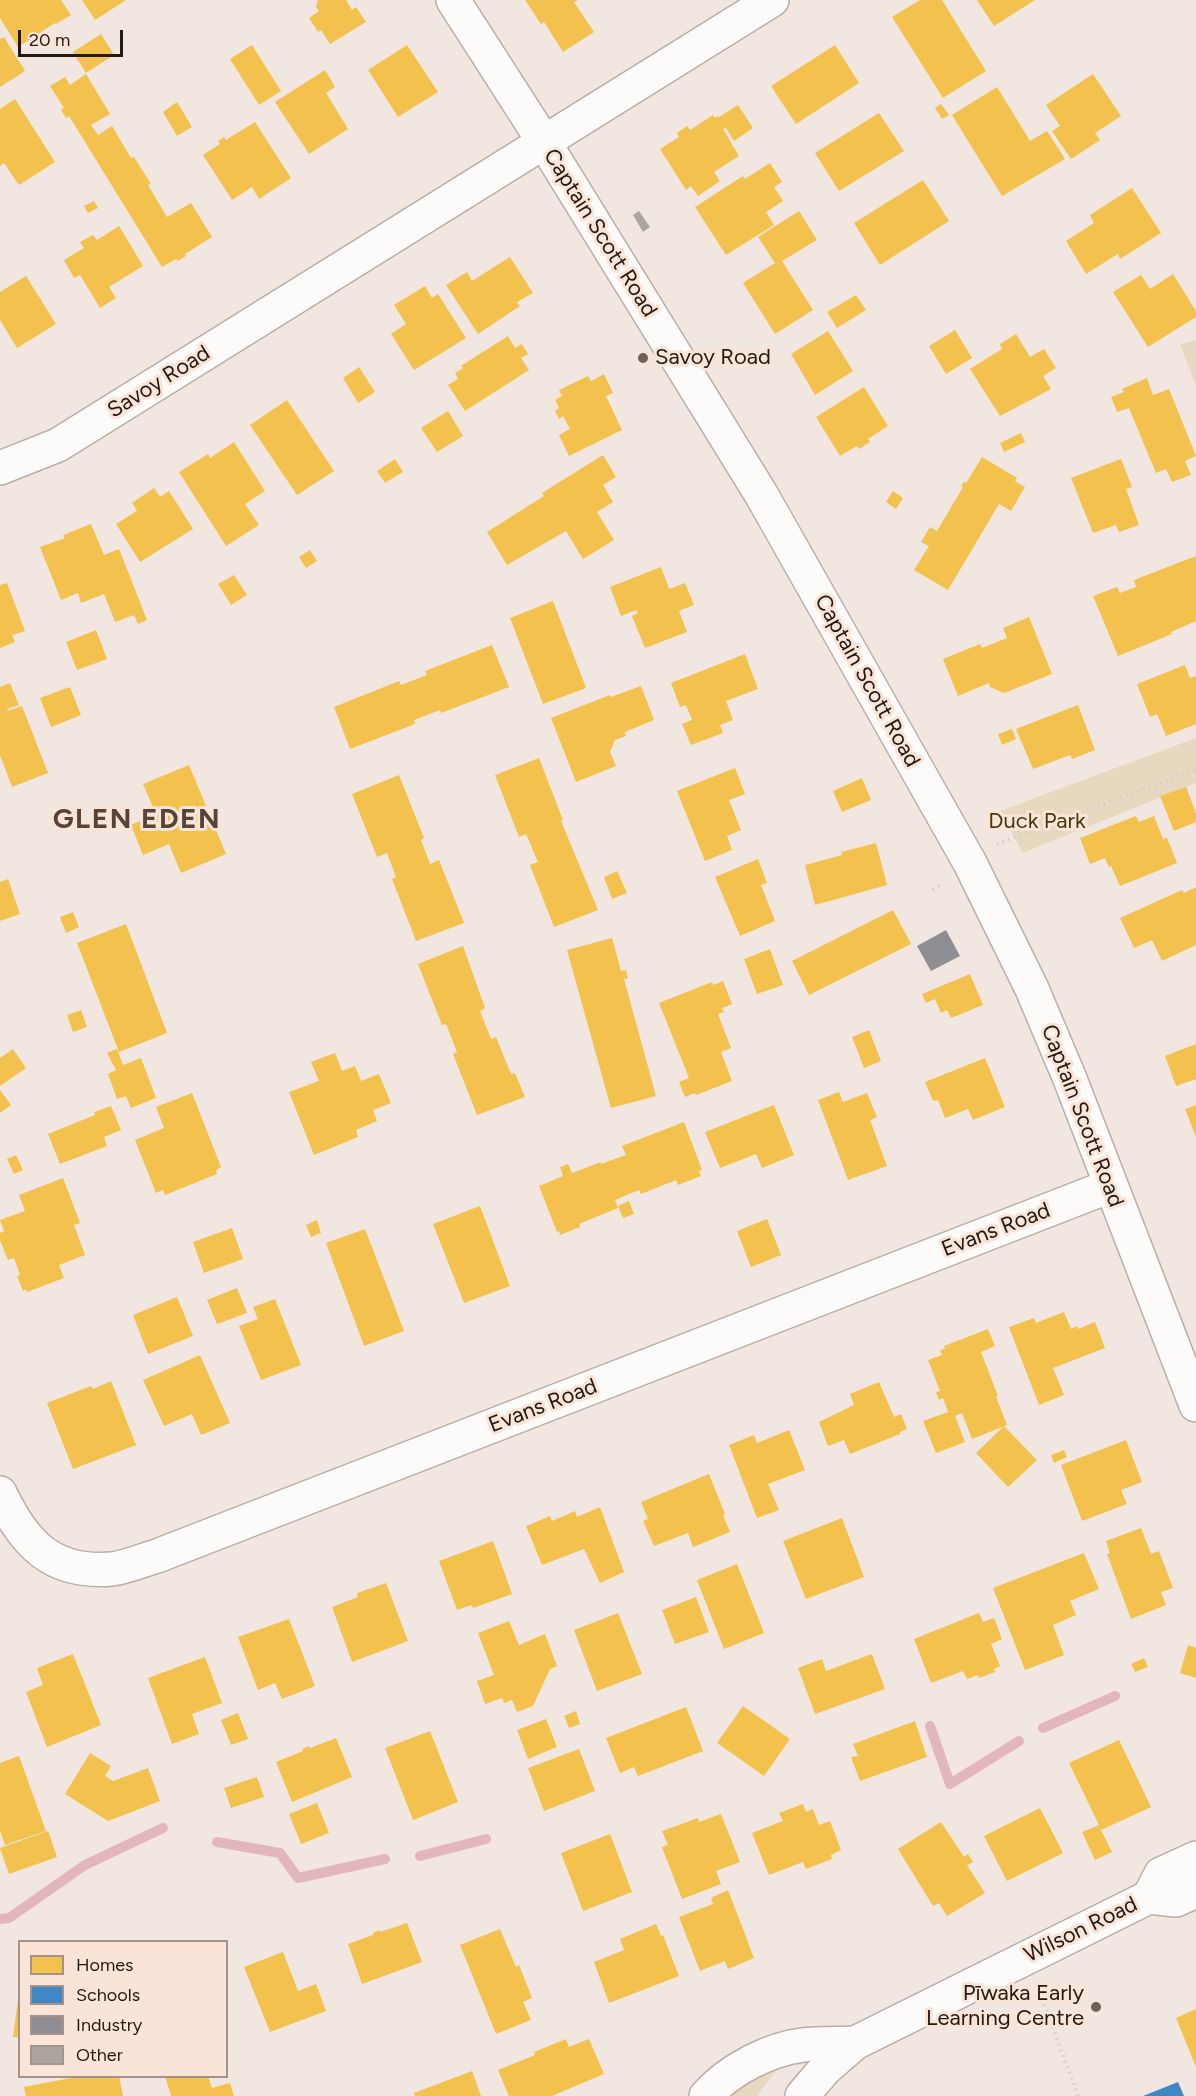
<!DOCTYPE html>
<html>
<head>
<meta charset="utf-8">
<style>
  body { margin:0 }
  #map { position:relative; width:1196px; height:2096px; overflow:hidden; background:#f2e6e0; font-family:Figtree,sans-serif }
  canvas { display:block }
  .legend { position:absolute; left:18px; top:1940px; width:210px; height:138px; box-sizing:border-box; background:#fae4d8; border:2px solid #a3938a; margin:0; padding:8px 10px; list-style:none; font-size:18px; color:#211a15 }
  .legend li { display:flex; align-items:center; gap:12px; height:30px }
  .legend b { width:30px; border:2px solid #a3938a }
  .scale { position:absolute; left:18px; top:30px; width:105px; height:27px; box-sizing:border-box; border:3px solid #211a15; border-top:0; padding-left:8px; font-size:18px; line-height:21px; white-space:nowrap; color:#211a15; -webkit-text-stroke:4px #fae4d8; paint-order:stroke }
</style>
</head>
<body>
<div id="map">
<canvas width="1196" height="2096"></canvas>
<ul class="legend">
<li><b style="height:16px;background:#f2c14e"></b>Homes</li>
<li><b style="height:16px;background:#3f88c5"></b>Schools</li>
<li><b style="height:16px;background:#8d8d92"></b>Industry</li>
<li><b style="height:16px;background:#aca49f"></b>Other</li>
</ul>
<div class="scale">20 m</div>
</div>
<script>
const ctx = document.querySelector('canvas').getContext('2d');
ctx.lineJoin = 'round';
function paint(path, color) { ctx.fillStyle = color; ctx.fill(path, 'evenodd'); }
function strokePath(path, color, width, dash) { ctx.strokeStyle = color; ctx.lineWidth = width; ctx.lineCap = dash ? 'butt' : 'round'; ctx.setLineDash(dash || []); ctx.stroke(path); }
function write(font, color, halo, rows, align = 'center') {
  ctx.font = font + ' Figtree,sans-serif'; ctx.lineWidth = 6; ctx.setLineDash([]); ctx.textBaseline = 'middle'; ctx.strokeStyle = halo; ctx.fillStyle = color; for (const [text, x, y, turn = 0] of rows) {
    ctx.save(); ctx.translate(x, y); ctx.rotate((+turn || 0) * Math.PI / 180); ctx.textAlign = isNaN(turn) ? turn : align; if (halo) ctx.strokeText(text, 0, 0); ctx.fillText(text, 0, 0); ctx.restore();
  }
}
paint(new Path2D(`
  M1196 340V386L1180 344Z
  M1196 738V783L1023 853 1000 811Z
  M782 2063 757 2096H720Z`), '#e6d9c0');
paint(new Path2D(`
  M0 0H61L71 15 56 24 55 23 18 47 0 18Z
  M82 0H126L95 20Z
  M318 0H346L352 10 356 7 366 22 330 44 321 30 318 32 309 18 319 11 316 7Z
  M525 0H578L574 2 594 32 563 52 544 22 541 24Z
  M920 0H942L986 71 943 98 892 17Z
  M977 0H1035L994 26Z
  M101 34 114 55 86 73 73 52Z
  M4 37 25 71 0 87V39Z
  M252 45 281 91 259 105 230 59Z
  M407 45 438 92 398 117 368 70Z
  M835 45 859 83 796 124 771 86Z
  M325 70 335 87 326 93 348 129 309 154 275 102Z
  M86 74 110 114 91 125 98 135 112 126 131 158 134 157 151 184 148 185 167 217 191 203 212 237 185 254 186 256 178 261 176 259 162 267 69 116 66 118 61 110 64 108 50 86 65 77 70 85Z
  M1093 74 1121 116 1095 133 1100 140 1071 159 1052 131 1060 126 1046 105Z
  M997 87 1030 141 1047 131 1065 159 1002 196 952 115Z
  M15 99 55 162 19 185 4 163 0 166V109Z
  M177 102 192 127 177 136 163 112Z
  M941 104 949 115 942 119 935 108Z
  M738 105 753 128 734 141 726 128 723 129 739 156 714 172 720 181 698 196 691 186 686 190 660 149 679 137 677 133 687 126 690 130 713 115 715 118 718 116 719 117Z
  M879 113 904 151 839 191 815 153Z
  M255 122 291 178 259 199 252 187 232 200 203 155 220 144 218 141 224 137 226 140Z
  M770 163 782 182 774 187 783 201 766 212 774 225 726 255 695 207 743 176 745 179Z
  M923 180 949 221 880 265 854 223Z
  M1132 188 1161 233 1120 259 1118 254 1086 274 1066 241 1094 223 1090 215Z
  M94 201 98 208 88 213 84 206Z
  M799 211 817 240 782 261 813 310 775 334 743 283 775 263 758 237Z
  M119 226 143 266 109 287 116 298 100 308 80 275 74 278 64 260 84 248 80 242 93 235 97 240Z
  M510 257 533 293 517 302 520 306 478 334 446 285 467 272 472 281Z
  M1173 274 1196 311V317L1148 347 1113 292 1141 275 1150 289Z
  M26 276 56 324 17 348 0 320V292Z
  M425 286 432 298 438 294 466 338 414 370 391 334 406 324 394 305Z
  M856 295 866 310 837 328 827 312Z
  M955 330 972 358 946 374 929 346Z
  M828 331 853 371 815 395 791 354Z
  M1016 334 1030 357 1044 349 1056 368 1043 376 1051 389 1000 416 970 369 1002 349 1000 344Z
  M508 336 515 348 522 344 528 354 521 358 529 370 465 411 448 385 458 379 455 373 463 368 461 366 464 364Z
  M359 367 375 392 358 403 343 378Z
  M604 374 613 393 606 396 622 430 569 456 559 435 570 429 563 416 559 419 555 411 559 408 555 400 562 396 559 390 588 376 591 381Z
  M1147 378 1153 395 1169 389 1196 456 1185 461 1191 475 1172 482 1166 469 1156 473 1129 408 1117 412 1111 397 1124 392 1122 389Z
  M864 387 888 426 868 439 870 442 859 449 857 446 840 456 816 417Z
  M287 400 334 471 297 495 250 425Z
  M448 411 463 436 437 452 421 428Z
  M1021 433 1025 442 1004 452 1000 443Z
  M234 442 265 491 245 504 259 525 226 546 179 472 208 454 210 458Z
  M603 455 616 477 603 485 613 502 597 512 614 540 583 559 566 531 507 565 487 532 544 496 542 493Z
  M982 457 1017 478 1015 481 1025 487 1011 511 999 504 948 590 914 570 929 546 921 542 930 527 937 531 963 487 961 486 964 482 966 483Z
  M395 459 403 472 385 483 377 471Z
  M1121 459 1132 487 1126 489 1139 525 1119 532 1116 525 1093 533 1071 478Z
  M154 488 160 497 169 491 193 529 140 562 116 524 137 511 132 503Z
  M893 491 903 498 896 509 886 502Z
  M91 524 104 555 119 549 147 620 138 624 134 615 115 622 104 594 81 603 78 593 61 600 40 547 65 538 63 535Z
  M310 550 317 561 306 568 299 557Z
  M1196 556V621L1171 632 1172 634 1118 656 1093 596 1117 587 1120 593 1136 587 1134 580Z
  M661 567 669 589 685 583 694 605 679 611 687 632 645 648 632 616 638 613 636 610 621 616 610 587Z
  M234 575 247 595 231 605 218 584Z
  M7 583 25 631 12 635 15 642 0 648V585Z
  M553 601 586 688 543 704 510 618Z
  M1029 617 1052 674 1004 693 990 687 989 683 958 696 943 659 980 644 982 648 1007 638 1003 628Z
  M96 630 107 659 77 670 66 642Z
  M492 645 509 687 441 713 440 710 414 720 415 724 350 749 334 707 399 681 401 685 427 675 425 671Z
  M745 654 758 689 726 701 733 720 720 725 723 733 691 745 682 724 692 720 686 705 680 707 671 683Z
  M1185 665 1190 678 1196 676V724L1166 736 1157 714 1150 717 1137 684Z
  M10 683 19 705 7 709 8 711 22 706 48 773 12 787 0 755V687Z
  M641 686 654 720 625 732 626 736 615 740 610 752 616 766 576 782 551 718 610 695 611 697Z
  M70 687 81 715 51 727 40 698Z
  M1078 705 1095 750 1072 759 1070 755 1033 769 1016 729Z
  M1012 729 1016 739 1002 745 998 734Z
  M539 758 563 820 561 821 598 910 554 927 530 865 538 862 526 834 519 837 495 775Z
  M189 765 226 854 181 873 169 844 143 855 131 825 156 814 143 784Z
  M735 768 745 794 729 800 741 830 727 836 732 850 705 861 677 791Z
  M399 775 424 838 421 840 430 864 439 860 464 923 416 941 392 879 396 877 387 853 377 857 352 794Z
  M862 778 871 800 842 812 833 791Z
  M1186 787 1196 813V822L1174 831 1160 796Z
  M1136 816 1139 822 1154 816 1163 839 1167 838 1177 863 1120 886 1111 866 1109 867 1105 858 1090 864 1080 838Z
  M876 843 887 885 815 905 805 865 842 855 841 852Z
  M758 859 767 883 761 885 775 921 740 936 715 877Z
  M617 871 627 893 612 899 604 877Z
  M8 879 20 914 0 921V882Z
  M1196 887V945L1162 961 1152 940 1134 948 1120 918 1182 890 1184 893Z
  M893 910 911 944 809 995 792 961Z
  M73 912 79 927 66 933 60 917Z
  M126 924 167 1033 119 1052 77 943Z
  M612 938 621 971 626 970 628 978 624 979 656 1096 611 1108 567 950Z
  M463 946 485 1008 480 1011 491 1039 496 1037 511 1074 515 1073 525 1097 477 1115 453 1054 457 1052 446 1024 442 1025 418 964Z
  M770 949 783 985 757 994 744 959Z
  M970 974 983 1005 951 1018 947 1010 941 1013 935 999 926 1003 922 994Z
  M723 981 732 1004 722 1008 724 1012 718 1014 731 1048 721 1052 732 1081 696 1095 695 1093 685 1097 679 1082 689 1078 659 1003 712 982 713 985Z
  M81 1010 87 1027 73 1032 67 1015Z
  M869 1030 881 1061 864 1068 852 1037Z
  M1196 1044V1079L1176 1086 1165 1056Z
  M13 1049 26 1068 0 1086V1058Z
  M117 1049 123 1065 141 1058 156 1098 131 1108 126 1096 117 1099 108 1074 116 1070 107 1053Z
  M335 1053 342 1071 355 1066 361 1081 379 1074 391 1103 373 1110 377 1121 356 1130 358 1137 314 1155 289 1092 319 1081 311 1062Z
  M985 1058 1005 1107 973 1120 968 1109 945 1118 938 1100 933 1101 925 1082Z
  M0 1090 11 1105 0 1113Z
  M839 1092 843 1102 867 1093 877 1117 870 1120 887 1166 848 1180 818 1100Z
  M192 1093 221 1167 216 1170 217 1174 165 1195 163 1190 156 1193 135 1140 164 1128 156 1107Z
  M774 1105 794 1155 762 1168 756 1154 720 1168 705 1132Z
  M1196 1105V1137L1185 1109Z
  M111 1106 121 1130 104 1137 107 1146 60 1164 48 1134 95 1115 94 1112Z
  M684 1122 702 1170 699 1171 701 1176 678 1185 676 1180 641 1194 639 1190 615 1200 618 1208 579 1224 580 1227 560 1235 559 1231 557 1232 539 1186 563 1176 560 1167 568 1164 572 1173 601 1162V1164L626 1155 622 1146Z
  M16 1155 23 1170 14 1174 7 1159Z
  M63 1178 80 1223 74 1225 85 1255 59 1265 64 1278 27 1292 26 1289 23 1291 17 1276 20 1275 14 1258 8 1260 0 1240V1233L4 1231 0 1220 25 1211 19 1195Z
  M629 1201 634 1214 623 1218 618 1206Z
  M480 1206 510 1286 464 1303 433 1224Z
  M767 1219 781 1255 751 1267 737 1231Z
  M317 1220 321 1233 311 1237 306 1225Z
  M232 1228 243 1259 204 1273 193 1242Z
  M365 1229 404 1331 364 1346 326 1243Z
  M237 1288 247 1313 217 1324 207 1300Z
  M177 1297 193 1336 148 1354 133 1315Z
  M275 1299 301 1365 261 1380 239 1326 258 1319 253 1307Z
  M1064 1312 1071 1329 1077 1326 1078 1329 1095 1322 1105 1348 1053 1368 1064 1395 1039 1405 1009 1327 1034 1318 1036 1323Z
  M988 1329 995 1346 981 1352 998 1396 996 1397 1007 1425 972 1439 962 1413 955 1416 965 1442 936 1453 923 1421 948 1412 943 1398 939 1400 936 1392 940 1391 928 1360 942 1355 940 1350 945 1349 944 1346Z
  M200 1355 230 1423 201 1435 192 1414 164 1426 143 1380Z
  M111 1381 136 1445 73 1469 47 1403 91 1386 93 1389Z
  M879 1382 894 1417 901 1414 907 1429 900 1432V1434L850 1454 844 1440 828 1446 819 1422 854 1405 850 1394Z
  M1004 1426 1037 1460 1008 1487 976 1453Z
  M789 1430 805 1470 768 1484 779 1510 757 1518 729 1445 754 1435 757 1443Z
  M1126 1440 1142 1482 1121 1490 1127 1504 1082 1521 1061 1465Z
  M1064 1450 1067 1457 1054 1463 1051 1455Z
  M709 1474 725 1514 723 1515 730 1532 693 1547 688 1533 654 1546 643 1521 648 1519 641 1502Z
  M600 1507 624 1572 600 1583 584 1549 542 1565 526 1526 550 1516 552 1521 575 1511 577 1517Z
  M842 1518 864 1577 806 1599 783 1541Z
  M1141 1528 1151 1554 1159 1551 1173 1588 1161 1592 1166 1605 1131 1619 1107 1554 1110 1553 1106 1541Z
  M493 1541 512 1594 473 1608 472 1605 457 1610 439 1561Z
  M1084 1553 1099 1589 1070 1601 1076 1615 1053 1625 1064 1655 1025 1670 993 1588Z
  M737 1564 764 1633 724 1649 697 1580Z
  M386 1583 408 1641 352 1662 332 1607 358 1597 357 1593Z
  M696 1597 709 1632 675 1644 662 1610Z
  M618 1613 642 1674 597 1691 574 1630Z
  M979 1613 983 1622 994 1618 1002 1639 991 1644 1000 1666 994 1669 995 1672 979 1678 978 1675 967 1679 963 1671 931 1683 914 1639Z
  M289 1619 315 1686 282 1699 275 1683 258 1690 238 1637Z
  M509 1621 519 1645 545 1634 557 1666 550 1669 533 1706 517 1712 512 1700 504 1703 502 1698 485 1704 477 1681 494 1675 478 1633Z
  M1188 1645 1196 1648V1678L1180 1673Z
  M73 1654 101 1725 47 1747 26 1692 43 1685 37 1668Z
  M872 1654 885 1689 815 1714 798 1668 822 1659 826 1671Z
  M205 1657 222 1703 192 1714 199 1734 172 1744 148 1678Z
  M1144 1658 1148 1667 1135 1672 1131 1664Z
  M743 1706 790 1739 764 1776 717 1743Z
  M686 1707 703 1751 638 1776 634 1767 620 1773 606 1738Z
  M576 1711 580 1724 569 1728 564 1716Z
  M238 1713 248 1739 231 1745 221 1720Z
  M546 1719 557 1747 528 1759 517 1730Z
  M915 1721 927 1757 860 1781 851 1757 858 1756 853 1744Z
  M430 1731 458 1802 413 1820 385 1748Z
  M336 1738 352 1777 292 1802 276 1762 303 1751 302 1749 309 1746 310 1748Z
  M1119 1740 1151 1807 1101 1830 1112 1852 1095 1860 1082 1832 1099 1825 1069 1763Z
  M579 1749 595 1791 544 1811 528 1768Z
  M90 1753 111 1766 105 1776 113 1781 148 1768 160 1801 108 1821 65 1794Z
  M19 1756 46 1831 5 1845 0 1831V1763Z
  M257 1777 264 1797 231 1808 224 1788Z
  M317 1803 329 1833 301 1844 289 1814Z
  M803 1804 806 1812 813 1809 819 1825 830 1821 841 1850 831 1855 832 1859 806 1869 803 1862 769 1875 752 1833 783 1821 779 1813Z
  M1040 1808 1063 1853 1007 1881 984 1836Z
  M721 1814 740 1862 716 1871 721 1884 682 1899 662 1847 668 1845 662 1831 698 1818 699 1822Z
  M941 1822 964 1857 968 1854 973 1862 967 1865 985 1893 947 1916 939 1903 933 1906 898 1849Z
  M48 1831 57 1857 9 1874 0 1848Z
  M610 1834 632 1892 583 1911 561 1853Z
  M728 1890 754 1958 728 1969 725 1961 700 1971 679 1917 713 1904 711 1898Z
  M407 1923 422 1962 362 1984 348 1944 373 1935V1933L379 1930 380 1932Z
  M656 1924 661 1936 663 1935 679 1976 609 2003 594 1962 624 1950 620 1939Z
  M500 1929 516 1967 519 1965 532 1998 523 2002 531 2020 496 2034 460 1945Z
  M283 1952 298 1991 316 1984 326 2011 270 2032 244 1967Z
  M18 2000H20V2037H13Z
  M1196 2009V2067L1176 2018Z
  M566 2039 569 2047 589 2039 604 2074 552 2096H509L498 2070 535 2055 534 2052Z
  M472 2071 481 2096H415L414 2093Z
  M81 2076H119L123 2096H26L24 2087Z
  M165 2076H208L212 2088 230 2083 234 2096H171Z`), '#f2c14e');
paint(new Path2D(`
  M1178 2082 1184 2096H1143Z`), '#3f88c5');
paint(new Path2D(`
  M946 930 960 956 931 971 917 946Z`), '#8d8d92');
strokePath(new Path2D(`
  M930 1726 950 1784 1019 1741
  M1043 1728 1115 1696
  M217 1842 280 1853 298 1878 385 1859
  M420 1856 486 1839
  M0 1919 9 1918 85 1865 163 1828`), '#e3b6bb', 10);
paint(new Path2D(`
  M639 211 650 227 643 232 633 215Z`), '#aca49f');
const minor = new Path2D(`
  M453 0 544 142 761 494 970 863 1032 989 1070 1079 1196 1405
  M0 468 58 445 772 0
  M0 1493C24 1544 52 1574 112 1569 127 1567 143 1560 157 1556L1110 1186
  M1149 1897 1161 1874 1196 1858
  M706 2096C729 2070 769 2049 803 2045 820 2043 838 2044 855 2043
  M802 2096 825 2069 855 2043 1149 1897 1176 1900 1196 1891`);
strokePath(minor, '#b7aea9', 36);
strokePath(new Path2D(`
  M997 844 1196 770
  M933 890 941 884
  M1042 1999 1078 2096`), '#d2cfcd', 4, [1.5, 4.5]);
strokePath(minor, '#fdfbfa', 33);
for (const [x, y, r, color] of [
  [643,358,6,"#6a615c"],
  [1096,2007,6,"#6a615c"]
]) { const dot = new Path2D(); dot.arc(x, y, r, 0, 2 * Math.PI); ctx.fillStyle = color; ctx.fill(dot); strokePath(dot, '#fae4d8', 2); }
write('22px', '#211a15', '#fae4d8', [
  ["Captain Scott Road",600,233,58],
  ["Savoy Road",159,382,-32],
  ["Captain Scott Road",867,681,61],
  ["Captain Scott Road",1082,1116,69],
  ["Evans Road",996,1230,-21],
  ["Evans Road",543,1406,-21],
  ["Wilson Road",1081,1930,-26]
]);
write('22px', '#211a15', '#fae4d8', [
  ["Savoy Road",655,358],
  ["Pīwaka Early",1084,1994,"right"],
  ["Learning Centre",1084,2019,"right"]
], 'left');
write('22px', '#46390f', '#fae4d8', [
  ["Duck Park",1037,822]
]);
ctx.letterSpacing = '1.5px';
write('bold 28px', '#56443a', '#fae4d8', [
  ["GLEN EDEN",137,820]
]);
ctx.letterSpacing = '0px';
</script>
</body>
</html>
